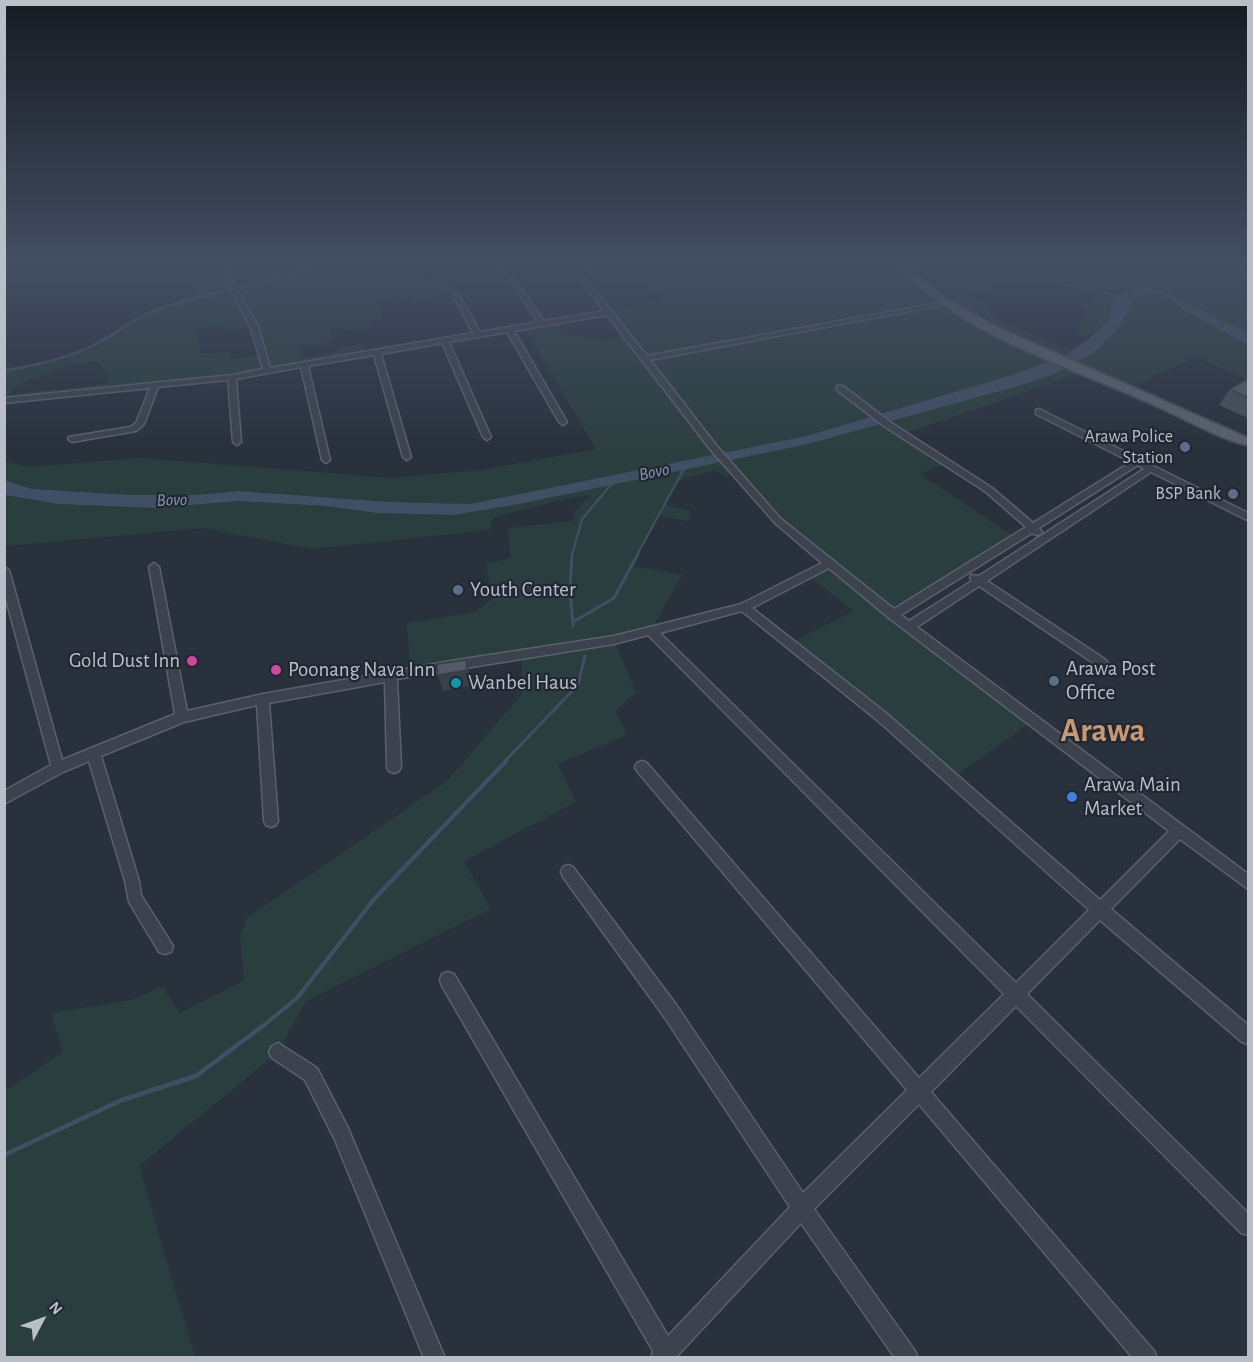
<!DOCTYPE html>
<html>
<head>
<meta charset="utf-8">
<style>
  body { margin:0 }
  #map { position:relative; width:1253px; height:1362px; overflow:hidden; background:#29313d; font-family:"Alegreya Sans",sans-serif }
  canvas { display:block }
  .frame { position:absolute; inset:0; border:6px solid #b9bfc8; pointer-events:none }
  .north { position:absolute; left:12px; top:1290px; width:60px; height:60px; -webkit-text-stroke:4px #212833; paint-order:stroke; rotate:49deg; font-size:16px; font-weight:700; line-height:24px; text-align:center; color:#b9bfc8 }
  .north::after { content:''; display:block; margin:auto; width:21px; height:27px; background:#b9bfc8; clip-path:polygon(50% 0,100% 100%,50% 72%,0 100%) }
</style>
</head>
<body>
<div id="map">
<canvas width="1253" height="1362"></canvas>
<div class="frame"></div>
<div class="north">N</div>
</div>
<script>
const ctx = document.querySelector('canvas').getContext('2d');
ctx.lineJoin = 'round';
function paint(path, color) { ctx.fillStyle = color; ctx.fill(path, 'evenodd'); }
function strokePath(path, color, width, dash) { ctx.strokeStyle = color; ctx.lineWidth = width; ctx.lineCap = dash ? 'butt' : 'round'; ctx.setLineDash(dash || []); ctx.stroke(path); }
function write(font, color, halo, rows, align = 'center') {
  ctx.font = font + ' "Alegreya Sans",sans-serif'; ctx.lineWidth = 4.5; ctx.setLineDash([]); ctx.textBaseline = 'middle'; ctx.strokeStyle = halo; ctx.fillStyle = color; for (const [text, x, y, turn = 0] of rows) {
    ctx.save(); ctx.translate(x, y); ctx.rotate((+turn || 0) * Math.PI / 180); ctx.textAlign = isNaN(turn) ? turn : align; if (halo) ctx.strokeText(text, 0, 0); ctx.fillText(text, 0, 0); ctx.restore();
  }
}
paint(new Path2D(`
  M192 264H317L282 276 197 297 189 277 178 278 174 273 163 270 174 265Z
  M324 264H434L423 266 429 282 449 281 454 292 417 302 411 296 378 300 382 320 369 322 370 328 343 330 339 326 330 328 331 342 300 347 303 358 337 352 336 347 362 344 365 354 232 377 5 403V372C39 366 74 358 105 341 120 332 135 320 152 313 208 293 270 290 324 264ZM220 325 229 329 254 326 262 355 230 360V352L200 353 195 329ZM96 361 110 377 106 384 9 395 16 385 51 374 54 369Z
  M571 264H1248V332L1211 316 1169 292 1137 288 1108 322 1087 340 1075 328 1088 315 1083 306 1094 299 1099 291 1052 283 1042 286 1020 277 970 295 995 309 988 315 1072 351 1066 355 1012 375 806 436 470 504 390 502 237 491 196 495H132L32 489 5 480 4 461 27 467 141 458 391 478 482 470 596 449 523 326 557 321 567 333 601 340 627 335 609 312 662 299 645 283 624 275 575 270Z
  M1147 293 1164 295 1245 342 1248 345V380L1196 357 1128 389 1087 371 903 434 948 463 920 474 1016 538 893 615 1033 721 954 777 793 642 853 611 808 575 827 564 778 521 737 473 724 477 716 470 678 481 665 504 691 511 688 521 659 516 632 566 682 575 651 631 614 640 636 692 616 711 627 735 558 764 576 802 464 861 491 909 306 1001 278 1052 139 1166 195 1357H5V1091L63 1052 51 1013 132 1000 163 986 179 1013 244 981 240 936 247 918 447 781 522 694V654L410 672 407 623 475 612 492 599 486 564 511 558 508 528 573 521 575 511 592 495 560 500 494 517 489 530 312 549 203 528 5 546 4 495 58 504 155 508 238 501 327 506 376 513 453 515 808 444 1015 387 1117 330 1137 296Z`), '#2b3e3f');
paint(new Path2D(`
  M317 264H324C270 290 208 293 152 313 135 320 120 332 105 341 74 358 39 366 5 372V369C34 364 66 358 93 344 115 333 133 317 157 308 209 290 265 282 317 264Z
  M1136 288C1170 287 1182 300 1210 315 1222 322 1236 326 1248 332V345L1187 312 1164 295 1155 293 1137 296 1117 330 1093 353 1056 373 1015 387 808 444 519 504 453 515 376 513 327 506 238 501 155 508 58 504 5 495 4 480 32 489 132 495H196L237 491 390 502 470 504 806 436 1012 375 1066 355 1087 340 1108 322 1114 297Z`), '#414f64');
strokePath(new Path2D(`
  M1052 283 1089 288 1117 297`), '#414f64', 1.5);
strokePath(new Path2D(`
  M572 555 582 519 615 480
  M637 555 686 465`), '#414f64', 2);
strokePath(new Path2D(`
  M572 554 570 589 573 626
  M573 622 614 598 638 554
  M504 762 578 685 585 656`), '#414f64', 3);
strokePath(new Path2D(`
  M263 1026 297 998 375 898 506 761`), '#414f64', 4);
strokePath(new Path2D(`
  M4 1155 122 1100 196 1076 264 1025`), '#414f64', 4.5);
const minor = new Path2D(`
  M225 264H231V280L258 326 270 368 473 333 453 295 456 293 459 295 480 332 538 322 499 264H505L544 321 604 311 568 264H574L647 356 949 301 950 302 947 304 650 360 716 445 781 519 894 609 1026 527 986 492 884 426 837 390V386H843L890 422 992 488 1033 523 1131 462 1036 414V410L1039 409 1248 513V520L1245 519 1151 472 987 581 1106 660 1108 663 1106 666H1098L979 586 917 627 1248 874V889L1180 839 1111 909 1248 1025V1044L1242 1042 1100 920 1027 994 1248 1213V1235L1241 1233 1016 1006 931 1092 1154 1351 1157 1358H1133L919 1104 814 1209 915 1351 918 1358H895L801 1223 678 1355 679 1358H651L653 1351 442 986 440 980 442 974 448 972 454 974 668 1336 790 1207 665 1018 563 877 561 872 563 867 568 865 573 867 677 1006 803 1193 907 1090 637 771 635 767 637 763 642 761 647 763 919 1078 1004 994 648 635 614 644 397 679 401 767 399 771 394 773 389 771 387 767 385 682 269 703 278 821 276 825 271 827 266 825 264 821 257 705 184 722 101 756 139 881 141 895 173 946 171 952 165 954 159 952 129 902 125 881 89 761 63 772 4 804V791L51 765 4 592V567L9 570 62 760 175 714 149 567 154 563 159 567 187 711 263 694 457 660 614 636 741 604 822 563 775 523 710 449 607 315 514 331 567 422 563 425 559 422 507 332 449 342 491 437 487 440 483 437 442 343 381 354 411 457 407 460 403 457 374 355 308 366 330 460 326 463 322 460 301 367 236 379 241 442 237 445 233 442 228 380 158 387 144 424 136 431 72 442 68 439 69 437 130 427 136 423 150 388 4 403V398L232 375 263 369 250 326 225 280ZM1138 465 1144 469 979 576 971 575 970 578 972 581 909 621 901 615 1032 533 1037 535 1041 534 1042 532 1039 528ZM829 568 889 618 1169 831 1100 900 886 713 752 608ZM742 611 877 720 1089 910 1016 983 660 633Z
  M278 1043 317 1068 348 1128 445 1358H424L335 1140 305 1080 272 1058 269 1052 272 1046Z`);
const major = new Path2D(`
  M898 264H907L942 296 992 325 1248 438V445C1223 441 1178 415 1152 404 1073 368 953 332 898 264Z`);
strokePath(minor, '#5a616b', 3);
strokePath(major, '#464c57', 4);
paint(minor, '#3c434e');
paint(major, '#5a626d');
paint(new Path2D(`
  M1248 379V418L1219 405 1230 389Z`), '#474f59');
paint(new Path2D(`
  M466 660 470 675 471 686 443 691 438 675Z`), '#394049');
const building = new Path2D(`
  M1248 379V398L1230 389Z
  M466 660 467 670 438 675 437 664Z`);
paint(building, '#525c68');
strokePath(building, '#394049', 1.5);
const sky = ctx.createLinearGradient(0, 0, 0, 455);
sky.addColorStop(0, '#171b22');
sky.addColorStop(0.58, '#434e62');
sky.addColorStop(1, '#434e6200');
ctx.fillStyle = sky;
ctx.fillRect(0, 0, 1253, 455);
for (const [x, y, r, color] of [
  [1185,447,6,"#5c6f8a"],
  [1233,494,6,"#5c6f8a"],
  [458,590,6,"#5c6f8a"],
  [192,661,6,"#d1479c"],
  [276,670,6,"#d1479c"],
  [1054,681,6,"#5c6f8a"],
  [456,683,6,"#0f9aa8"],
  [1072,797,6,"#3f7fe0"]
]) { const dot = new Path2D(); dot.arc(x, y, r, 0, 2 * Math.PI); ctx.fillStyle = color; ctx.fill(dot); strokePath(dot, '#212833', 2); }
write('18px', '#b9bfc8', '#212833', [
  ["Arawa Police",1173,437],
  ["Station",1173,458],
  ["BSP Bank",1221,494]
], 'right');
write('italic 18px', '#8495ac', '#212833', [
  ["Bovo",654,472,-12],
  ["Bovo",172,500,-2]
]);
write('21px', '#b9bfc8', '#212833', [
  ["Youth Center",470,590],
  ["Gold Dust Inn",180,661,"right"],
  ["Arawa Post",1066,669],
  ["Office",1066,693],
  ["Poonang Nava Inn",288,670],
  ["Wanbel Haus",468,683],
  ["Arawa Main",1084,785],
  ["Market",1084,809]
], 'left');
write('bold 33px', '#c99873', '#212833', [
  ["Arawa",1103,731]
]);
</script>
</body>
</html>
